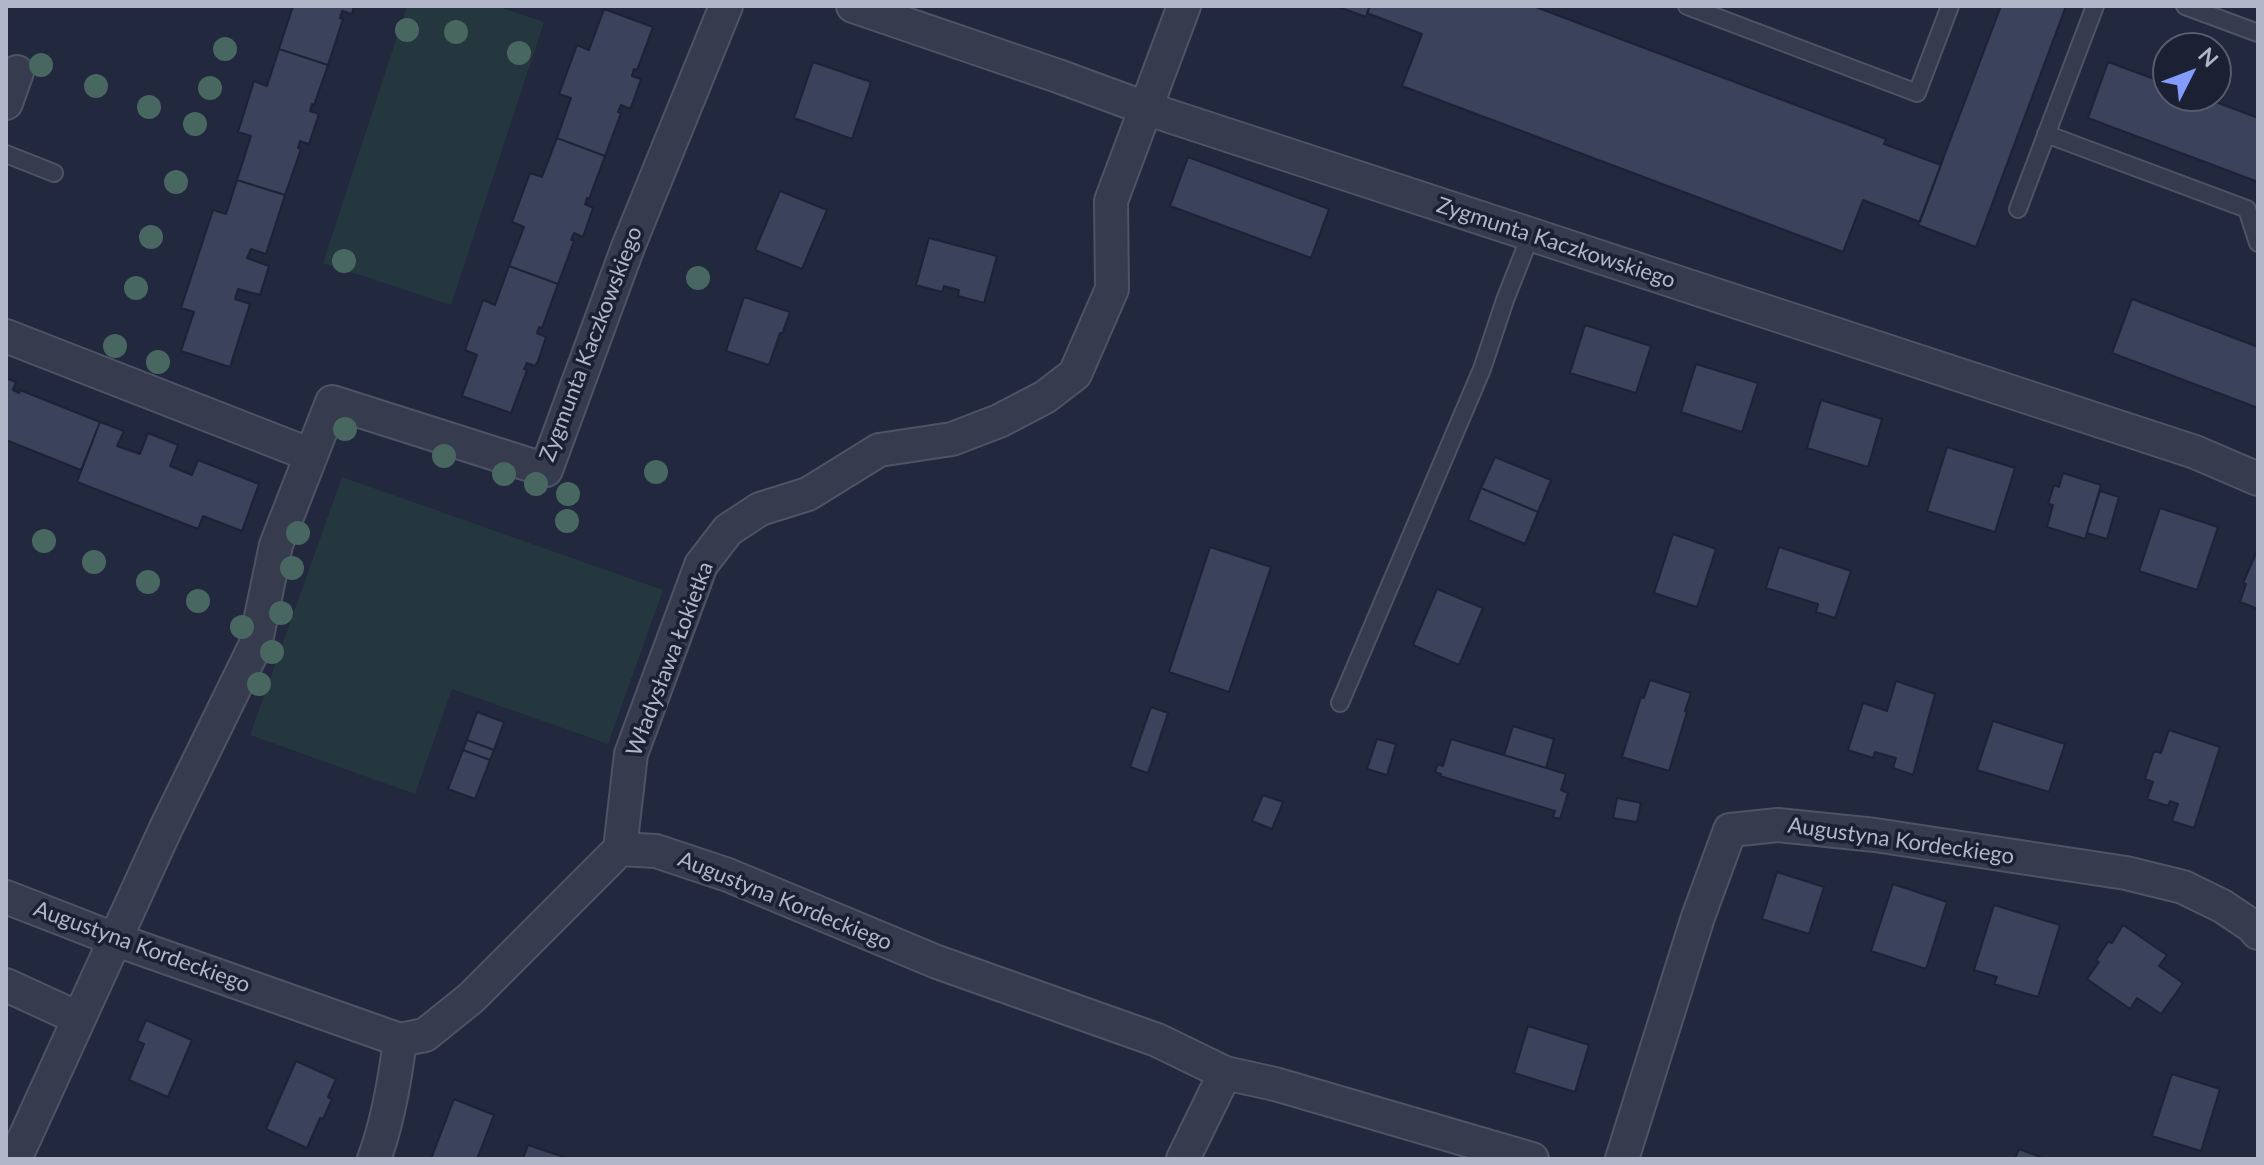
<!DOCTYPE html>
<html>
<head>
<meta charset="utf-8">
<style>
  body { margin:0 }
  #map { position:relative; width:2264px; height:1165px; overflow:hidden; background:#22283d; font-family:Lato,sans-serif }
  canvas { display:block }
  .frame { position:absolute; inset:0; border:8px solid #b1b6c9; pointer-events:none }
  .north { position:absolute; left:2152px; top:32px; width:80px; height:80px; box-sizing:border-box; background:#1b2032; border:2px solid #575c6e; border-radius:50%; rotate:48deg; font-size:22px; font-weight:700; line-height:32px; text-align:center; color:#b1b6c9 }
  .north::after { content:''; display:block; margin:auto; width:28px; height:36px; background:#829bfd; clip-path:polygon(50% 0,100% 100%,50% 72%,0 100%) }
</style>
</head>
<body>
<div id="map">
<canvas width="2264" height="1165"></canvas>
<div class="frame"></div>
<div class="north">N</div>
</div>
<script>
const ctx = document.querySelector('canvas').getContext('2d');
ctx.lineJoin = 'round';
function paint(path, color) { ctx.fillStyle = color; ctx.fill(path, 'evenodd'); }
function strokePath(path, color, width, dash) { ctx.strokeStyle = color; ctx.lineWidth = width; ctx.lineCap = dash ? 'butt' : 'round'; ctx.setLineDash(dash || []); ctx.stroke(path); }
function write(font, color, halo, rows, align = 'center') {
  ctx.font = font + ' Lato,sans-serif'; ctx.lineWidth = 7; ctx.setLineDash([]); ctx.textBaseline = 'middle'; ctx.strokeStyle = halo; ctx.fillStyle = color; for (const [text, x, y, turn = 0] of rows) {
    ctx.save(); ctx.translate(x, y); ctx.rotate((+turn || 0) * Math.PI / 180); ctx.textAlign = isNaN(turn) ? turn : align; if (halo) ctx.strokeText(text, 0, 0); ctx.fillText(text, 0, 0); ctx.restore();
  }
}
paint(new Path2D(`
  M407 6H496L544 22 451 305 323 263Z
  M342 477 663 590 608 744 452 689 415 794 250 735Z`), '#24363e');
const building = new Path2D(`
  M293 6H354L352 14 342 11 340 18 343 19 328 65 279 49Z
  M1336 6H1370L1366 17Z
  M1370 6H1533L1886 139 1884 144 1941 165 1920 222 1863 200 1843 252 1402 86 1422 34 1367 13Z
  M2001 6H2066L1976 247 1918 225Z
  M604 9 653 27 637 70 634 69 632 76 641 79 633 102 630 109 621 105 618 112 621 113 605 156 557 138 571 98 559 94 577 45 589 50Z
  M279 49 328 65 314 105 312 104 310 111 319 114 309 144 300 141 298 148 301 149 285 195 237 180 251 136 238 132 254 81 267 86Z
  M813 62 871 82 852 139 794 118Z
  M2108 62 2168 84V96H2200L2258 118V182L2088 118Z
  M557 138 605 156 589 199 587 198 585 204 593 208 585 231 583 237 574 233 571 240 574 241 558 284 509 266 524 227 512 222 530 173 542 177Z
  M1188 157 1329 209 1311 258 1170 206Z
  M237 180 285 195 266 254 251 249 247 258 269 266 260 295 238 289 235 299 250 304 230 367 181 351 194 312 181 308 213 210 226 214Z
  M780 191 827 210 802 269 755 250Z
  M929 238 997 256 984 303 958 296 959 290 944 286 942 292 916 285Z
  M509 266 558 284 542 328 539 327 537 333 546 337 538 361 535 366 527 363 524 369 527 370 511 413 462 396 477 355 465 350 483 300 495 305Z
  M744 297 790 312 782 334 780 333 769 365 726 351Z
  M2132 299 2258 347V408L2112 353Z
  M1585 325 1651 346 1636 393 1570 373Z
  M1696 364 1758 383 1742 432 1681 412Z
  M6 378 16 382 13 390 19 393 20 390 100 422 81 470 6 440Z
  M1821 400 1882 419 1868 467 1807 448Z
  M100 422 124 431 117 446 140 454 148 433 178 445 170 466 192 475 198 460 259 484 242 531 203 516 198 529 77 482Z
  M1947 447 2015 468 1995 532 1927 511Z
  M1495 457 1551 480 1538 512 1481 488Z
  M2063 473 2101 485 2085 539 2047 527 2053 505 2048 504 2054 485 2059 487Z
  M1481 488 1538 512 1525 544 1468 520Z
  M2100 491 2119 497 2107 539 2087 533Z
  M2160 508 2218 527 2197 590 2139 571Z
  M1673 534 1716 549 1697 607 1654 593Z
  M1210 547 1271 567 1229 692 1169 672Z
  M1779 547 1851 571 1835 618 1816 612 1818 604 1766 588Z
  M2257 551H2258V609L2240 602 2246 584 2243 583Z
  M1437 589 1483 608 1459 665 1413 645Z
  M1650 680 1691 693 1685 711 1687 712 1669 771 1622 757 1641 697 1644 698Z
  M1896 681 1935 694 1913 775 1893 768 1896 758 1875 752 1873 758 1848 750 1863 703 1887 711Z
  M1151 707 1168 713 1148 773 1130 767Z
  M477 712 504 722 494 750 467 740Z
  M1993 721 2065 744 2049 792 1977 770Z
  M1513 726 1554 739 1546 768 1504 755Z
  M2169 730 2220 747 2194 828 2172 821 2178 804 2170 801 2168 806 2147 799 2153 782 2145 779 2154 751 2161 753Z
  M1377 739 1396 744 1387 775 1367 769Z
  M1451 739 1566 774 1561 790 1568 793 1560 819 1553 817 1555 811 1440 776 1441 774 1435 772 1438 764 1443 766Z
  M467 740 494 750 490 760 463 750Z
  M463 750 490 760 475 799 448 789Z
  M1263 795 1283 802 1272 829 1252 821Z
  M1617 798 1641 803 1637 822 1613 818Z
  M1777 872 1824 887 1809 934 1762 919Z
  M1893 884 1947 902 1926 969 1871 951Z
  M1994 905 2060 925 2038 997 1994 984 1997 977 1974 970Z
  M2123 925 2167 955 2159 966 2183 983 2161 1014 2137 998 2130 1009 2087 979 2099 962 2096 960 2108 942 2112 943Z
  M146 1020 192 1040 168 1097 129 1080 144 1044 137 1041Z
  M1528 1026 1589 1045 1575 1092 1514 1073Z
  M296 1061 336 1079 328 1097 332 1099 323 1119 320 1118 307 1148 266 1129Z
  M2172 1074 2220 1089 2201 1151 2152 1136Z
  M454 1099 494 1115 477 1159H431Z
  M528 1145 567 1158 566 1159H523Z
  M2019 1149 2046 1159H2015Z`);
paint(building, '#3b425b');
strokePath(building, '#1d2234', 2);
const service = new Path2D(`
  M1687 6 1917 93 1950 6
  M2185 6 2258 33
  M2046 134 2247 209 2258 243
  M6 154 54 173
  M2018 209 2095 6
  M1340 703 1482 369 1505 300 1531 234`);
const minor = new Path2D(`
  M853 6 1058 76 1145 108 2195 452 2258 479
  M6 103 17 72
  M6 336 311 455
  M620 849 631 754 701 565 728 530 760 509 808 494 879 450 952 439 999 421 1045 397 1075 374 1112 289 1111 201 1184 6
  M6 897 114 939 400 1040 425 1035 471 998 620 849 656 851 728 875 937 962 1157 1040 1225 1073 1275 1084 1532 1159
  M6 985 78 1018
  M15 1159 166 828 255 646 276 545 332 402 546 470 628 247 726 6
  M374 1159C388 1122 395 1080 400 1040
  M1183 1159 1225 1073
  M1622 1159 1698 917 1730 830 1778 825 1875 835 2126 873 2183 887 2222 906 2252 926 2258 933`);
strokePath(service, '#4e5365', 20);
strokePath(minor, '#4e5365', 36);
strokePath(service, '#363b4d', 16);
strokePath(minor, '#363b4d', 32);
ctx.fillStyle = '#486760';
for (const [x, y] of [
  [407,30],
  [456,32],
  [225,49],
  [519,53],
  [41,65],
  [96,86],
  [210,88],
  [149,107],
  [195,124],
  [176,182],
  [151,237],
  [344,261],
  [698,278],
  [136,288],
  [115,346],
  [158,362],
  [345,429],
  [444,456],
  [656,472],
  [504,474],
  [536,484],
  [568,494],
  [567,521],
  [298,533],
  [44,541],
  [94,562],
  [292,568],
  [148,582],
  [198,601],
  [281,613],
  [242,627],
  [272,652],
  [259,684]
]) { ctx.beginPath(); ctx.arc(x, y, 12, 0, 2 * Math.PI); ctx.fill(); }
write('22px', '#b1b6c9', '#1b2032', [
  ["Zygmunta Kaczkowskiego",1556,243,18],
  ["Zygmunta Kaczkowskiego",591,344,-69],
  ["Władysława Łokietka",670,659,-69],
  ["Augustyna Kordeckiego",1901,841,8],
  ["Augustyna Kordeckiego",785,901,22],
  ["Augustyna Kordeckiego",142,947,20]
]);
</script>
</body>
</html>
